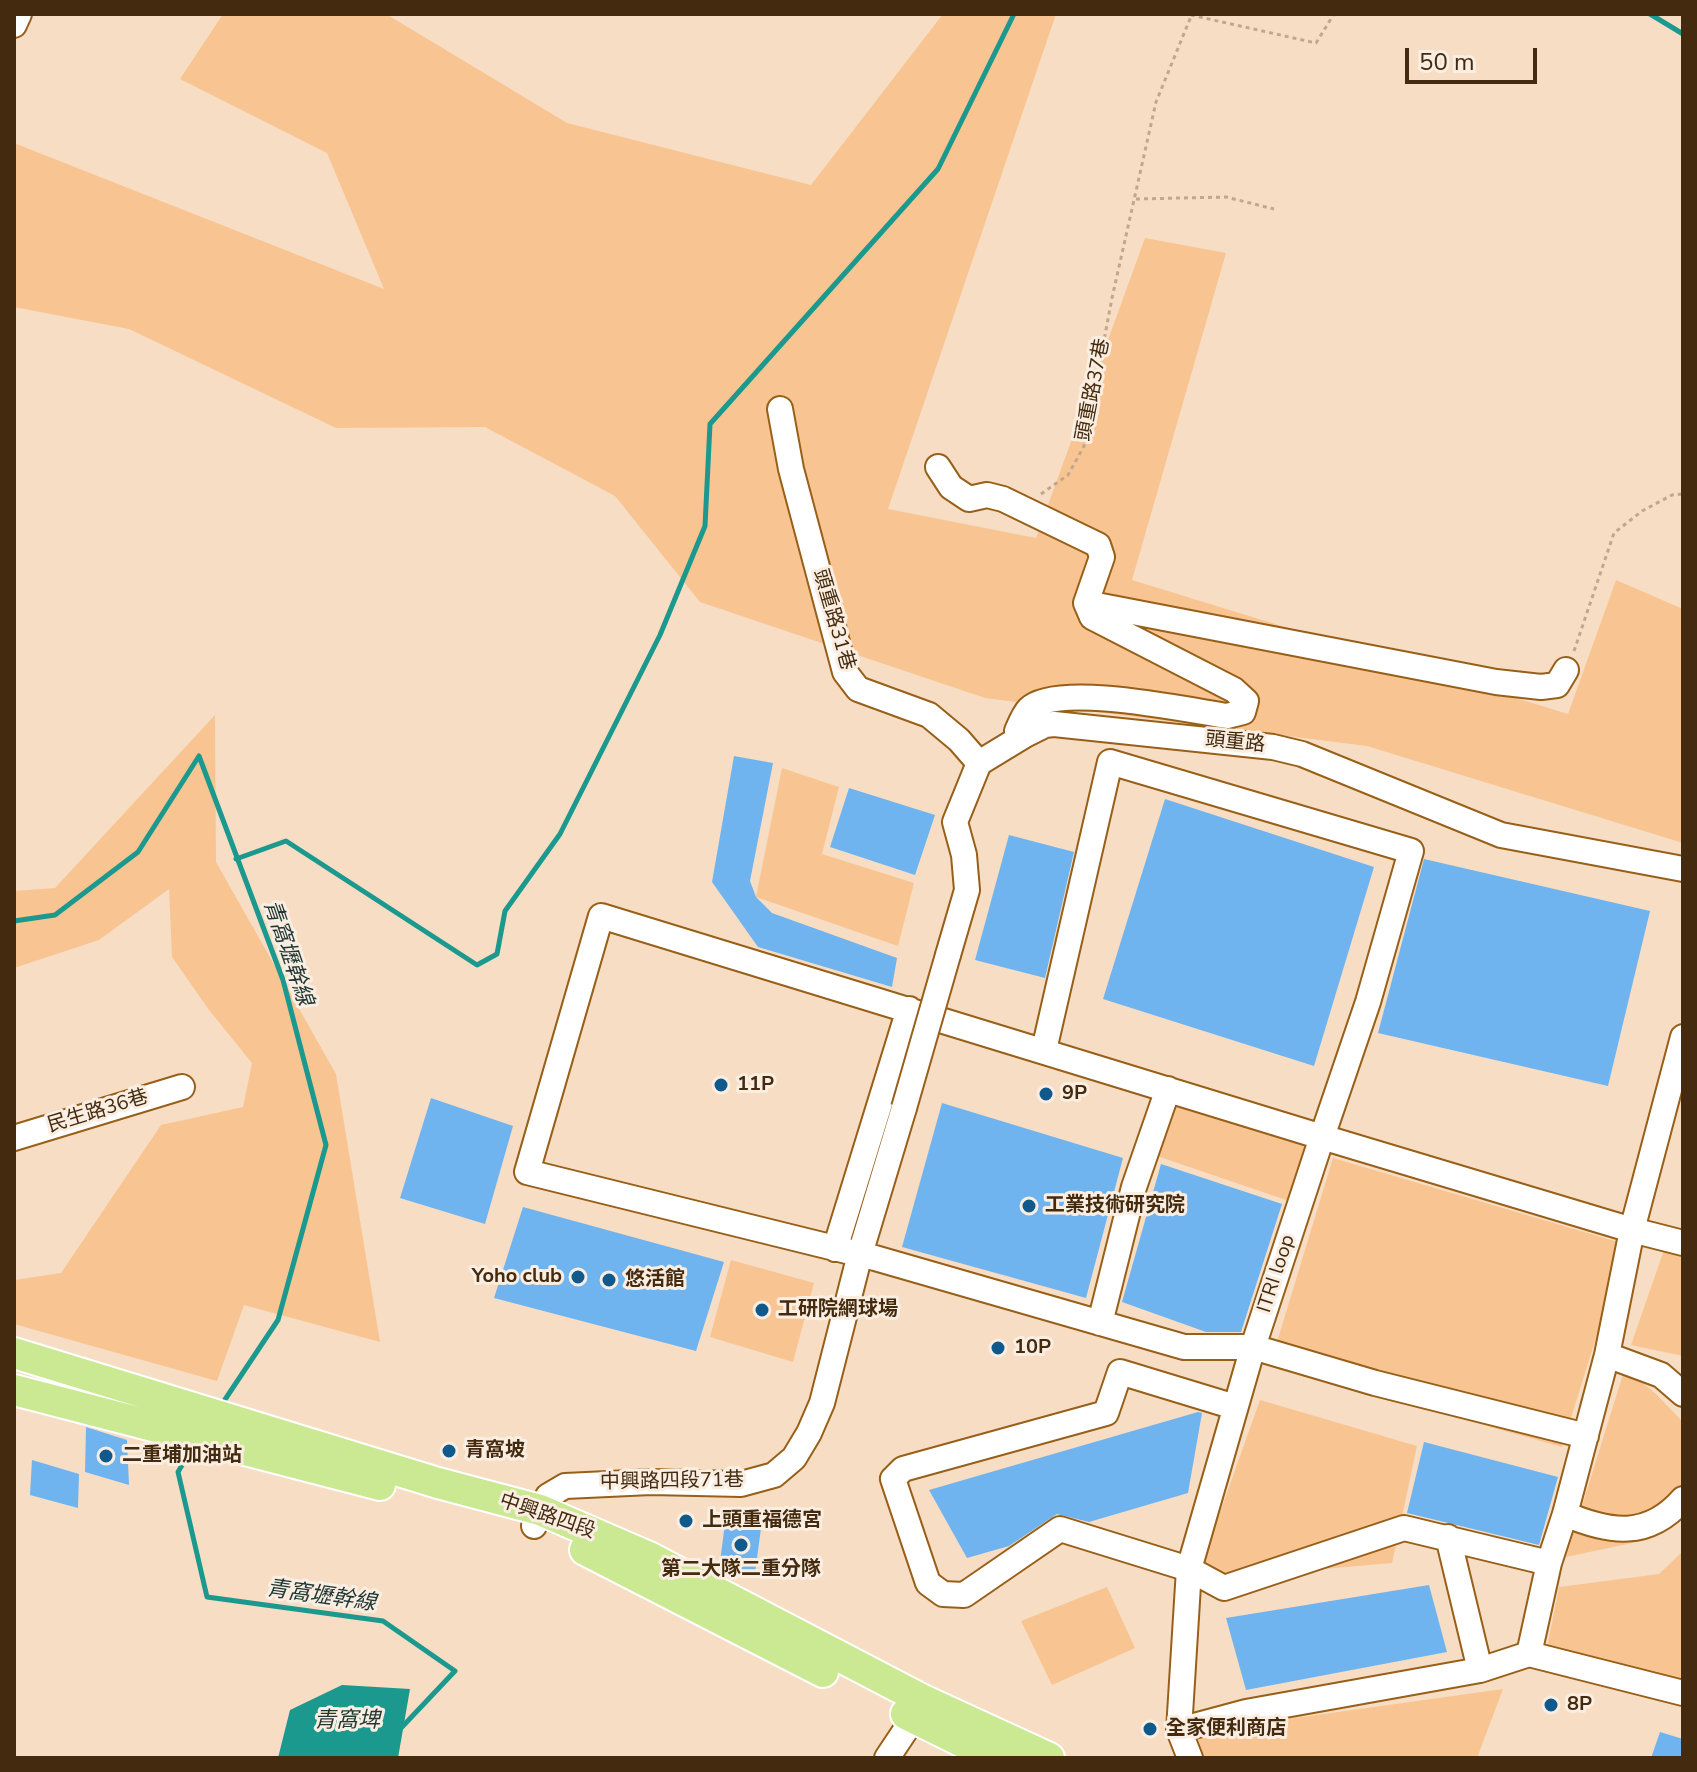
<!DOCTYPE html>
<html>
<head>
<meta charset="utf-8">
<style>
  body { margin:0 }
  #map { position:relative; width:1697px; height:1772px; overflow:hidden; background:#f7ddc4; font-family:"Nunito Sans",sans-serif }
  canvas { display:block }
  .frame { position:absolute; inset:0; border:16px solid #442b0f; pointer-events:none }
  .scale { position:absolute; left:1405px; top:48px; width:132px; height:36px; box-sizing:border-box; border:4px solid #442b0f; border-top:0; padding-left:10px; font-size:24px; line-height:28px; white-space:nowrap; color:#442b0f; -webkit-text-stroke:6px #faede1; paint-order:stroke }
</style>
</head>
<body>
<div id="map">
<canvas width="1697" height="1772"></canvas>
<div class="frame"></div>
<div class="scale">50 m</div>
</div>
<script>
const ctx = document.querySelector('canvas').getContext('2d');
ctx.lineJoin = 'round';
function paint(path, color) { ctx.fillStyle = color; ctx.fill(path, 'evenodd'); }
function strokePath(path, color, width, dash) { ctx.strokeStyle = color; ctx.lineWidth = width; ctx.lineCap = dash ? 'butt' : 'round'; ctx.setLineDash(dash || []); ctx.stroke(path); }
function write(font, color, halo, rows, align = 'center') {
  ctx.font = font + ' "Nunito Sans","Noto Sans TC",sans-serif'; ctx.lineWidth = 6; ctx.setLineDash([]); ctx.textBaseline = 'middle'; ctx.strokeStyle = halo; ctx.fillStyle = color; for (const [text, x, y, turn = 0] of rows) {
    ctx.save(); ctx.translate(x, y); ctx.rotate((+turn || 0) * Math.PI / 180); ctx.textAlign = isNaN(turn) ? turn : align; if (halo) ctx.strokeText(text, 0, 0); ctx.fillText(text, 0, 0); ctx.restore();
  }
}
paint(new Path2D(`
  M223 14H386L567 123 811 185 943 14H1056L888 509 1036 538 1145 238 1226 253 1132 580 1568 714 1616 580 1683 609V843L1367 746 985 698 700 602 615 496 485 427 336 428 129 329 14 307V143L384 289 327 153 180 79Z
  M215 715 216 862 336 1074 380 1342 244 1305 217 1381 14 1324V1280L61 1273 161 1125 243 1107 252 1063 209 1010 172 957 169 889 99 940 14 968V891L55 888Z
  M782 768 839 787 822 854 914 883 898 946 756 897Z
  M1176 1101 1308 1140 1289 1201 1157 1156Z
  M1333 1158 1625 1244 1562 1447 1270 1365Z
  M1665 1247 1683 1251V1356L1631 1345Z
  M731 1260 814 1283 793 1362 710 1337Z
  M1625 1368 1656 1394 1683 1422V1499L1651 1539 1566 1557Z
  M1260 1400 1417 1446 1392 1563 1196 1580Z
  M1683 1551V1697L1545 1658 1559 1587 1659 1574Z
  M1107 1587 1135 1648 1052 1685 1021 1621Z
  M1503 1689 1477 1758H1189L1180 1734Z`), '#f8c592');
paint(new Path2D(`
  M342 1685 410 1689 398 1758H278L290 1710Z`), '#1b998e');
strokePath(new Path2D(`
  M1650 14 1683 34
  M236 859 286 841 477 965 497 954 505 911 560 834 660 635 705 526 710 424 938 169 1014 14
  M14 921 55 915 138 852 199 756 283 980 326 1145 278 1320 224 1401
  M194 1445 178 1472 207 1597 383 1621 455 1671 402 1727`), '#1b998e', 5);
paint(new Path2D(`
  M734 756 773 763 750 881 756 897 772 913 897 958 892 987 758 947 712 882Z
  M849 788 935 815 915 875 830 847Z
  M1165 799 1374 867 1314 1066 1103 999Z
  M1009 835 1074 852 1045 978 975 960Z
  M1424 859 1650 911 1608 1086 1378 1033Z
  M431 1098 513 1126 485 1224 400 1198Z
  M942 1103 1123 1158 1086 1298 902 1247Z
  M1161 1164 1282 1204 1241 1332H1206L1122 1302Z
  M523 1207 724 1262 696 1351 494 1298Z
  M1198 1412 1202 1413 1188 1493 1089 1522 1057 1514 1009 1546 967 1558 929 1490Z
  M86 1427 127 1440 129 1485 85 1472Z
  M1424 1442 1558 1477 1539 1545 1407 1513Z
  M32 1460 79 1474 78 1508 30 1495Z
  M726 1516 762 1521 755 1573 719 1569Z
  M1429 1585 1447 1652 1246 1690 1226 1618Z
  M1660 1732 1683 1739V1758H1651Z`), '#70b4ef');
const minor = new Path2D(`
  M14 25 19 14
  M780 409 791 469 845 672 858 689 929 715 959 740 979 763
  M938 467 951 487 969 499 987 495 1003 499 1098 545 1102 557 1086 603 1092 617 1234 690 1246 701 1243 712 1227 716C1187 710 1056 682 1029 709 1024 714 1020 724 1017 731
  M1086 603 1496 682 1541 687 1557 685 1566 670
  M948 955 967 890 964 855 955 822 979 763 1025 735 1045 725 1054 724 1273 747 1302 754 1501 835 1683 869
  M1044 1050 1110 762 1411 851 1368 1002 1322 1137 601 916 527 1172 875 1258 1184 1347H1253L1375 1383 1586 1436
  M14 1138 182 1087
  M835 1249 909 1009
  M1100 1323 1134 1187 1168 1089
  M1607 1355 1661 1375 1683 1394
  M1235 1407 1120 1372 1106 1413 903 1469 893 1479 928 1583 943 1594 964 1595 1060 1529 1189 1569 1224 1588 1404 1528 1549 1563
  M1565 1514C1610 1533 1648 1539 1683 1499
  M534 1526 548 1496 565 1486 651 1482 741 1484 774 1475 794 1458 809 1433 822 1403 860 1254 904 1108
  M1448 1537 1480 1670
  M1529 1654 1683 1693
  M1179 1730 1246 1712 1480 1670 1529 1654 1549 1563 1565 1514 1607 1355 1632 1230 1683 1037
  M887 1758 923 1704
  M1190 1758 1179 1730 1189 1569 1253 1347 1322 1137 1632 1230 1683 1243`);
const major = new Path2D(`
  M14 1353 438 1483 540 1510 649 1557 925 1701 1049 1758
  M14 1390 380 1485
  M585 1550 823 1672
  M906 1714 995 1758`);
strokePath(minor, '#985f18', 28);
strokePath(major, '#fff', 34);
strokePath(new Path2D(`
  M1191 15 1316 43 1334 14
  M1136 199 1226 197 1274 209
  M1041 494 1068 475 1084 446 1112 298 1156 102 1192 14
  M1574 651 1614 533 1642 511 1672 495 1683 494`), '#c0a78d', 3, [4, 4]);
strokePath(minor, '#fff', 24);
strokePath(major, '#cbe892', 30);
const minorBridge = new Path2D(`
  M904 1108 948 955`);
strokePath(minorBridge, '#985f18', 28, []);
strokePath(minorBridge, '#fff', 24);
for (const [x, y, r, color] of [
  [721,1085,8,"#0f598d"],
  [1046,1094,8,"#0f598d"],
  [1029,1206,8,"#0f598d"],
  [578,1277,8,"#0f598d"],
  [609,1280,8,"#0f598d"],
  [762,1310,8,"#0f598d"],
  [998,1348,8,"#0f598d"],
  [449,1451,8,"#0f598d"],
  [106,1456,8,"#0f598d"],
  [686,1521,8,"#0f598d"],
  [741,1545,8,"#0f598d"],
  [1551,1705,8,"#0f598d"],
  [1150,1729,8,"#0f598d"]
]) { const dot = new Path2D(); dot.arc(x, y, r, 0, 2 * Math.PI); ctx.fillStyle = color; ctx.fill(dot); strokePath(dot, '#faede1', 3); }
write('20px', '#442b0f', '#faede1', [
  ["頭重路37巷",1094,390,-79],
  ["頭重路31巷",833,620,74],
  ["頭重路",1235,743,6],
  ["民生路36巷",98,1112,-17],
  ["ITRI loop",1277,1274,-72],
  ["中興路四段71巷",672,1482,-1],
  ["中興路四段",547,1517,19]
]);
write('bold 20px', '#442b0f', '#faede1', [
  ["11P",737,1085],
  ["9P",1062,1094],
  ["工業技術研究院",1045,1206],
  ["Yoho club",562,1277,"right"],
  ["悠活館",625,1280],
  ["工研院網球場",778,1310],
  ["10P",1014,1348],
  ["青窩坡",465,1451],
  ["二重埔加油站",122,1456],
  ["上頭重福德宮",702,1521],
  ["第二大隊二重分隊",741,1570,"center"],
  ["8P",1567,1705],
  ["全家便利商店",1166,1729]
], 'left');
write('italic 22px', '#1f3835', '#faede1', [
  ["青窩壢幹線",287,953,71],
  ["青窩壢幹線",321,1597,8],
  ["青窩埤",347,1722]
]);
</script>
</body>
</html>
